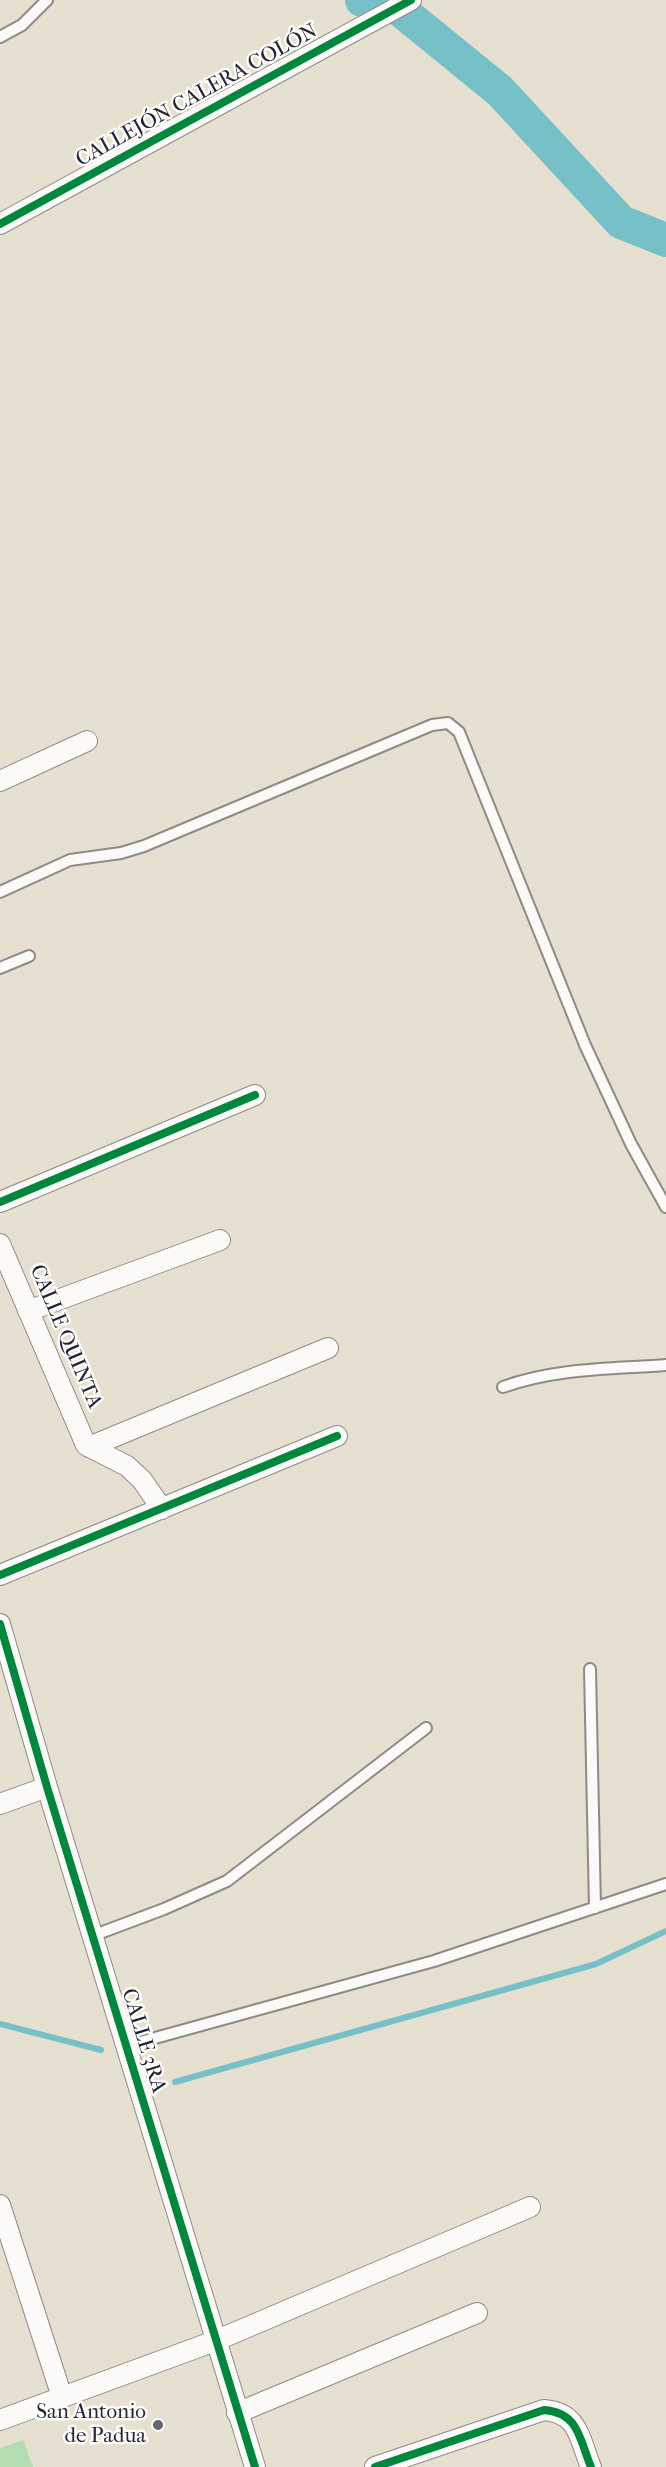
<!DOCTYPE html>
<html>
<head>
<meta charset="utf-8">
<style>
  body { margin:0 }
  canvas { display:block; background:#e5e0cf }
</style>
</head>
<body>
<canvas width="666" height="2467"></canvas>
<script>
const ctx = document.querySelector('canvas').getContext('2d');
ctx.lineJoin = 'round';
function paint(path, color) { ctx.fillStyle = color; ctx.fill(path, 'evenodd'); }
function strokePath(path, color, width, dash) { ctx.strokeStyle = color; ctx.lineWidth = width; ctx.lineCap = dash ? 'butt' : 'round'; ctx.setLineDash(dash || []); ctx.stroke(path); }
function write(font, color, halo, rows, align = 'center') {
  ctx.font = font + ' "IM FELL French Canon",serif'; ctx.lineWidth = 5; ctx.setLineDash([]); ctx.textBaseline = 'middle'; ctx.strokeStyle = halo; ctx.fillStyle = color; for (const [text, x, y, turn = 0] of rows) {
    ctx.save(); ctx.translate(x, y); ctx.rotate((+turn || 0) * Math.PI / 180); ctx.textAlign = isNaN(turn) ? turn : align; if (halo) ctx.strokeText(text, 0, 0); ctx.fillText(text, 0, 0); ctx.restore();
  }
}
paint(new Path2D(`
  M23 2440 33 2467H0V2448Z`), '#b2ddb2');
strokePath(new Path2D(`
  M0 2024 101 2050
  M175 2082 596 1964 666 1931`), '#76c0c7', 6);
strokePath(new Path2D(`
  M362 0 398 8 500 91 621 222 666 240`), '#76c0c7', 34);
const lane = new Path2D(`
  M0 37 22 25 47 0
  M0 892 70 860 121 853 144 846 432 725 448 723 459 732 585 1045 631 1144 666 1207
  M0 968 29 956
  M503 1387C555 1368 612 1369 666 1365
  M590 1669 595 1908
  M92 1936 164 1909 227 1881 426 1728
  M126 2046 434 1961 666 1884`);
const street = new Path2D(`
  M0 224 411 0
  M0 781 87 741
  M0 1202 255 1095
  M0 1244 86 1445 127 1466 142 1480 162 1509
  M28 1311 220 1240
  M89 1447 328 1348
  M0 1575 337 1436
  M0 1624 47 1787 255 2467
  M0 1804 47 1787
  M0 2205 62 2397
  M237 2413 477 2313
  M0 2420 215 2341 530 2207
  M375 2467 544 2410C579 2413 579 2438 591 2467`);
strokePath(lane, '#8d8b86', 14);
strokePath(street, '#8d8b86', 22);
strokePath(lane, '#fbfaf8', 10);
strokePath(street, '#fbfaf8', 20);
strokePath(new Path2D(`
  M0 224 411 0
  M0 1202 255 1095
  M0 1575 337 1436
  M0 1624 47 1787 255 2467
  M375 2467 544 2410C579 2413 579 2438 591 2467`), '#00873e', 8);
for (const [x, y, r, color] of [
  [158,2425,6,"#66646f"]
]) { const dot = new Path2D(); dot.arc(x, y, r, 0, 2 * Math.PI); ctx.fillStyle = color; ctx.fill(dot); strokePath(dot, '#fdfcf7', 2); }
write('21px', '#22223b', '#fdfcf7', [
  ["CALLEJÓN CALERA COLÓN",197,96,-29],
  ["CALLE QUINTA",65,1337,67],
  ["CALLE 3RA",143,2041,73]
]);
write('21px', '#22223b', '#fdfcf7', [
  ["San Antonio",146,2413],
  ["de Padua",146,2437]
], 'right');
</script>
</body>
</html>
